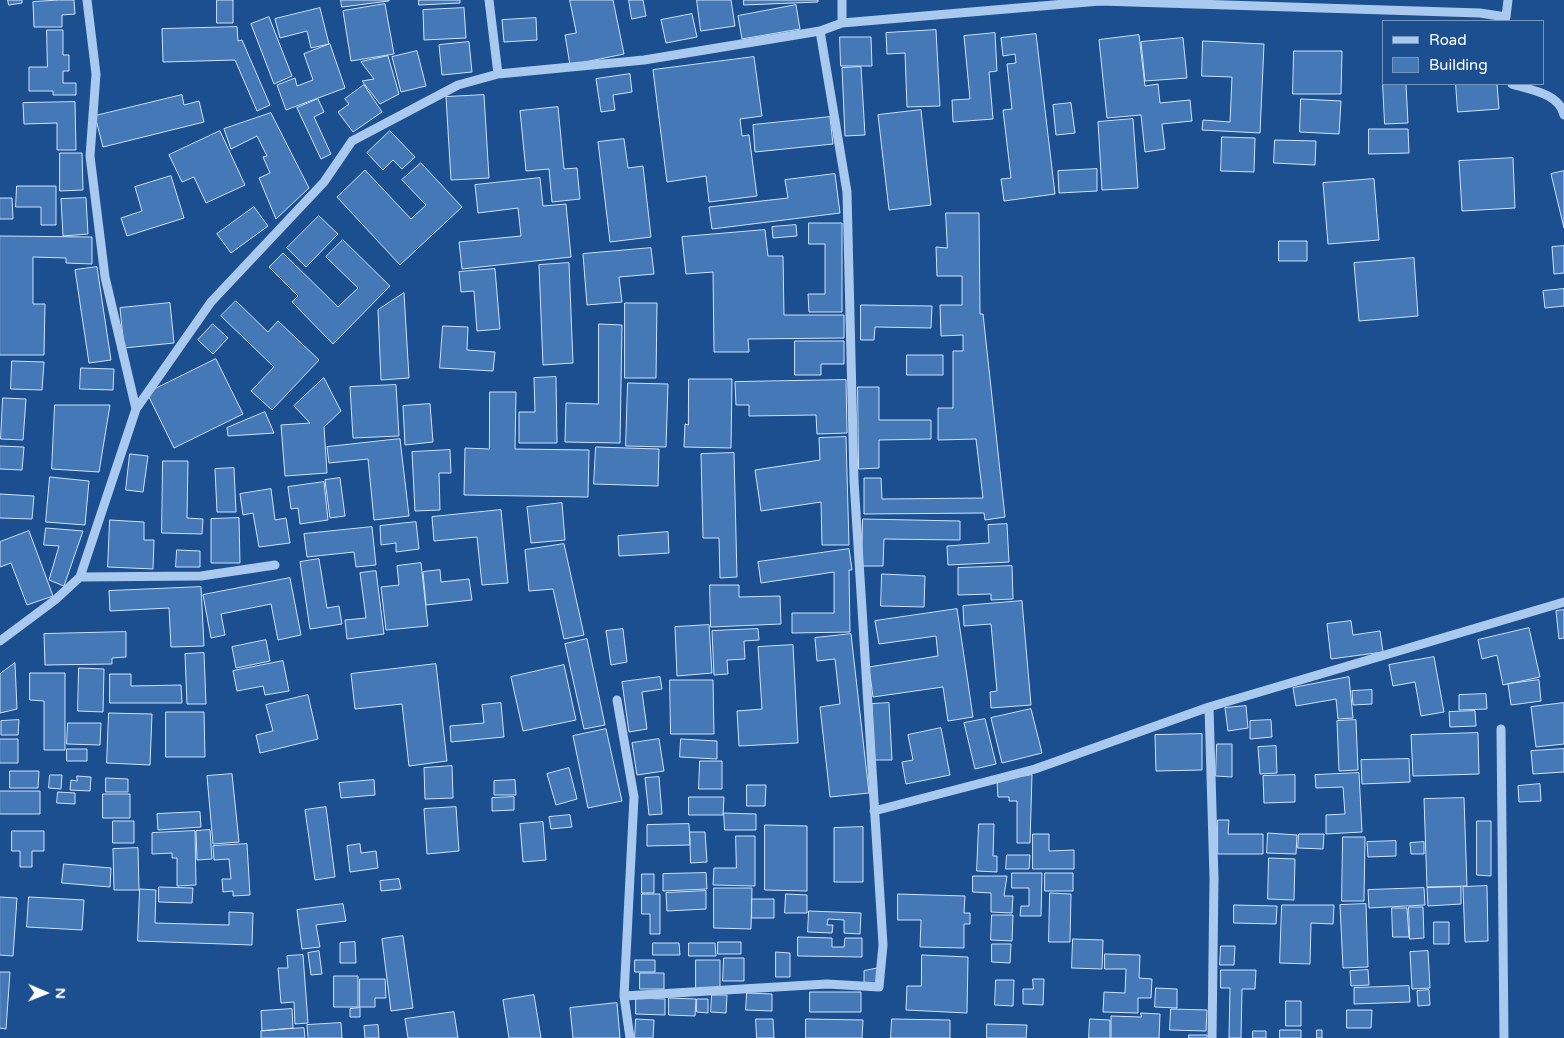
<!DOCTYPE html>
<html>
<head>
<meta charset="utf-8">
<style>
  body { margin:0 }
  #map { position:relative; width:1564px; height:1038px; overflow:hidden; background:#1b4f8f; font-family:"Varela Round",sans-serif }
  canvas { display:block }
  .legend { position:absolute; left:1382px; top:20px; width:162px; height:65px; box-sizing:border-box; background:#1b4f8f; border:1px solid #7695bc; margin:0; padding:6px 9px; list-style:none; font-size:15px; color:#fff }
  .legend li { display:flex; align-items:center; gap:10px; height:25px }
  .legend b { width:25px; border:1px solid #7695bc }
  .north { position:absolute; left:20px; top:968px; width:50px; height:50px; -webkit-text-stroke:4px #1b4f8f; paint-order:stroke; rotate:91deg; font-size:14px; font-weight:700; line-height:20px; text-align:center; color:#fff }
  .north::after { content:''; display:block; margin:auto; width:18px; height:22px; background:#fff; clip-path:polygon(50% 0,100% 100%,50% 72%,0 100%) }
</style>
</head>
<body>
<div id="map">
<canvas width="1564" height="1038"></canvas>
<ul class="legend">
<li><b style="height:6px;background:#a9c9ee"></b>Road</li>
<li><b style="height:14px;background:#4478b7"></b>Building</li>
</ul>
<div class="north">N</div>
</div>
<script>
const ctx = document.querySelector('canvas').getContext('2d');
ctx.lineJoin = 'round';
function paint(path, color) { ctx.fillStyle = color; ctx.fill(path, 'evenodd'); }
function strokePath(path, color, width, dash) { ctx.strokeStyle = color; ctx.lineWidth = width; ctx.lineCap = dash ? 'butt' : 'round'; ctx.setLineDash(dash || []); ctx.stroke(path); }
const building = new Path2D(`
  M8 0H22V3L9 5Z
  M59 0H74L75 14 62 15V27H34L33 2Z
  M217 0H233V23H217Z
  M341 0H389V1L342 7Z
  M419 0H460V3L419 5Z
  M570 0H613L624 54 570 65 565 35 576 33Z
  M629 0H643L646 16 632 19Z
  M697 0H731L735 26 701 31Z
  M744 0H818V2L744 5Z
  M385 4 394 54 351 61 343 11Z
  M796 5 800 29 742 39 738 16Z
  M320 8 329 44 311 48 307 31 280 38 275 19Z
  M464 8 466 38 424 40 423 10Z
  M692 14 697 37 666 43 661 20Z
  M269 17 292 76 274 84 251 24Z
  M536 18 537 40 504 42 502 20Z
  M237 27 238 41 242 40 270 105 257 111 235 60 163 62 162 29Z
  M47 30H63V55H69V71H63V83H76V95H53V91H29V67H47Z
  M936 30 940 106 907 107 905 53 887 54 886 33Z
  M995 33 997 71 989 72 993 119 953 122 952 100 970 99 964 36Z
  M1036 34 1055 194 1004 201 1001 179 1011 178 1003 110 1012 109 1007 64 1016 63 1015 54 1003 56 1001 38Z
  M1139 35 1145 86 1158 84 1160 103 1190 100 1192 121 1162 124 1165 149 1145 152 1141 115 1107 118 1099 40Z
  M840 37H871L872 66H841Z
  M1183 38 1187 78 1145 81 1141 42Z
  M1203 41 1264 44 1260 133 1202 130 1203 120 1230 122 1232 77 1202 76Z
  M469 42 472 72 442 75 439 45Z
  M330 44 345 88 286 110 277 85 295 78 297 86 313 80 304 54Z
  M417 51 426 86 401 92 392 57Z
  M1294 51H1342L1341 94H1293Z
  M388 56 399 94 380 104 362 81 374 79 361 62Z
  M754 57 762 116 740 119 742 136 749 135 757 196 709 202 706 176 667 182 653 70Z
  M861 67 865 135 845 136 842 68Z
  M630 74 632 92 613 95 615 110 601 112 596 79Z
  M1383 84H1406L1408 123 1385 124Z
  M1456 84H1497L1499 109 1458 112Z
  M364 85 382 112 353 132 338 112 349 104 345 99Z
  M182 95 184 105 199 101 204 122 103 147 95 116Z
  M484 95 489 178 451 180 446 97Z
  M318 99 324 112 314 117 331 154 321 159 297 108Z
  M1301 99 1341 101 1339 134 1300 132Z
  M75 102 76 150H57V123L24 124 23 103Z
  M1071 103 1075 133 1056 135 1053 105Z
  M558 107 564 169 577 168 580 199 552 202 549 169 526 171 520 111Z
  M921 110 931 205 889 210 878 115Z
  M271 113 309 188 276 219 259 178 270 173 263 157 267 156 257 136 231 149 224 129Z
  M830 117 833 144 755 152 753 125Z
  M1133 119 1138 188 1102 190 1098 122Z
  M1369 129H1408L1409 153 1369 154Z
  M220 131 245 185 206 203 194 177 182 182 169 155Z
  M390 131 415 157 402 169 393 160 383 170 367 153Z
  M1222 137 1255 138 1254 172 1221 171Z
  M624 139 628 168 643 166 651 237 610 242 598 142Z
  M1275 140 1316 141 1315 165 1274 163Z
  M60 153H82L83 190 60 191Z
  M1513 158 1515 208 1462 211 1459 161Z
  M421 163 462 207 400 265 337 197 365 170 411 219 426 205 402 180Z
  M1097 169V191L1059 193 1058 171Z
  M1564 171V228L1551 174Z
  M835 174 840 213 712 229 709 207 788 198 785 180Z
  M171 176 184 218 127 236 121 218 142 211 135 187Z
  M540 178 543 206 566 204 571 257 462 269 459 242 521 236 518 208 478 213 475 185Z
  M1374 179 1379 240 1328 244 1323 183Z
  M17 186H56V225H41V207H16Z
  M0 198H12L13 219H0Z
  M86 198 88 234 63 236 61 199Z
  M254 207 268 226 231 253 217 234Z
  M946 213H979L980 314H983L1005 517 985 520 984 513 864 514V478H881L882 499 983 498 976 439 938 440V408H953V351H963V335L941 336 940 305H962V276H937L936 247 947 248Z
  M319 216 338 234 306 267 287 248Z
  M809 223H842V312H809L808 294H825V244H809Z
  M796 225 797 236 773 238 772 227Z
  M765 230 768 256H783L784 315H844V338L748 339 749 352H714L713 272 686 274 682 237Z
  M0 236 92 237V264L66 263V258L33 257V304H45L44 355H0Z
  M343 240 390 286 333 344 292 302 298 296 269 267 283 253 338 307 358 288 326 257Z
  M1279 241H1307V261H1279Z
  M1564 246V273L1554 274 1552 247Z
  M651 248 654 274 619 277 622 302 587 305 583 254Z
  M1414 258 1418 316 1359 321 1354 263Z
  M569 263 573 363 543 365 539 265Z
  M97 267 111 360 89 363 75 270Z
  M495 269 500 329 477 331 474 291 461 292 459 272Z
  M1564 289V306L1545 308 1543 291Z
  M404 293 409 378 381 380 378 310Z
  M236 301 268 332 278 321 319 360 272 410 251 391 274 367 221 316Z
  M170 303 174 343 124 348 120 308Z
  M625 303H657L656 378H625Z
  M861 305 932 306 931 328 875 327 874 340H861Z
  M213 324 228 338 213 354 198 340Z
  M599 324 622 325 620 443 565 442 566 403 598 404Z
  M443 326 468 327 467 350 495 352 493 371 440 368Z
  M795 341H844V364H821V375H795Z
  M907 355H943V375H907Z
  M216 359 243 414 174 448 147 393Z
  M12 361 44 362 42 390 11 389Z
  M81 368 114 369 113 390 80 389Z
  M556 377 557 443H519V412H535L534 378Z
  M324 378 341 411 324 427 327 473 285 476 281 425 310 423 294 406Z
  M689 379H732L731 448 684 447 685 424 688 425Z
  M846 380 847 433 817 434 816 415 749 416V405H736L735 382Z
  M628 383 668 384 666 447 626 446Z
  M396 385 399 436 353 438 350 387Z
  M858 387H879V420H931V439L879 440V468L859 469Z
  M490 392H516L515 449 589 450 588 497 464 495 465 448 489 449Z
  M3 398 26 399 23 440 1 439Z
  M430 404 433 442 405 445 403 406Z
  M55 405H110L99 472 52 469Z
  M265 412 274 433 228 436 227 428Z
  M846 437 849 545H822L821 502 761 511 755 470 820 460 819 438Z
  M400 439 409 516 374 520 368 459 329 463 327 447Z
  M0 446 24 447 22 470 0 469Z
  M596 447 659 449 658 486 594 484Z
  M450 450 451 473H439L440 510 415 511 412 452Z
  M734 453 737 577 720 578 719 538H703L701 454Z
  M130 454 148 456 143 492 126 490Z
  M163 461H188L187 518 203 519 202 534 162 533Z
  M234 468 236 512H217L215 469Z
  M50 477 89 481 85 525 46 522Z
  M340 478 345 516 330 518 325 480Z
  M324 482 328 520 300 524 298 508 291 509 288 487Z
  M271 489 275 520 286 518 290 543 259 547 253 513 243 515 240 494Z
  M0 494 34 496 32 519 0 518Z
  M562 503 565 540 531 543 527 507Z
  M501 510 508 583 482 585 477 537 434 541 432 517Z
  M239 518 240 563H211V519Z
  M863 519 960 521V540L884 539 883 566H862Z
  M110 520 144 522V540H154L153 569 108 567Z
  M416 522 419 549 396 552V543L381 545 380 526Z
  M1007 524 1009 562 948 565 947 546 989 543 988 525Z
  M372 527 376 565 356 567 354 552 307 557 304 534Z
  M46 528 83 531 64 586 49 580 59 546 44 545Z
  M29 531 53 596 27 605 11 563 0 567V542Z
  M668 532 669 553 619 556 618 536Z
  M564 544 584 635 564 639 553 589 529 591 525 550Z
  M849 549 852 570H849L850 632 792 633V613H834V572L761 583 758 562Z
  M177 550 200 551V567H176Z
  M319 559 327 608 339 606 342 624 310 629 300 562Z
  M421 563 428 626 386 630 381 587 399 585 397 566Z
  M1012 566 1013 599 991 600V594L958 595V568Z
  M440 570 441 582 469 579 472 600 426 605 423 572Z
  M376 571 384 634 347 639 345 620 366 618 360 573Z
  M882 574 925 576 924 607 881 606Z
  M290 578 301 635 278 640 271 604 221 614 225 635 211 638 203 595Z
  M710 585H739V597L780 596 781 624 711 627Z
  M201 587 204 646 171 647 169 608 110 611 109 591Z
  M1022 601 1031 705 991 708 990 692 997 691 991 624 964 626 963 606Z
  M957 609 973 717 948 721 943 687 873 697 869 667 938 656 936 636 879 644 875 621Z
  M1564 610V638L1559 639 1556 611Z
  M1351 621 1353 635 1380 631 1383 652 1331 659 1327 624Z
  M709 625 712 673 677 676 675 627Z
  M1529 628 1540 677 1503 685 1497 655 1482 659 1478 640Z
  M623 629 627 662 611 665 606 631Z
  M758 629 759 640 744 641 745 659 727 660 728 674 714 675 712 631Z
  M126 632V657L112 658V664L45 665 44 634Z
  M851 634 869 793 830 797 820 707 840 704 835 659 817 661 815 638Z
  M587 639 605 725 584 729 565 644Z
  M266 640 270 661 236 668 232 647Z
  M793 645 798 743 739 746 737 711 762 709 758 647Z
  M204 653 206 704H187L185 654Z
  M1434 657 1444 712 1421 716 1415 682 1393 686 1389 665Z
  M283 661 289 691 265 695 263 686 237 691 233 671Z
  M15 663 17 709 0 713V674Z
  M436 664 447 761 409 766 402 704 355 709 351 674Z
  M564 665 576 720 523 731 511 677Z
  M79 668 104 669 103 712 78 711Z
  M30 673H65V750H44V701L30 700Z
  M110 674H131V686L181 685 182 703H110Z
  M660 677 662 689 642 692 647 729 629 732 622 682Z
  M1349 677 1353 718 1338 719 1336 699 1296 706 1293 688Z
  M670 680H713L714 734H671Z
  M1539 680 1541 701 1511 705 1508 684Z
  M1372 690V704L1353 705 1352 691Z
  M1486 694 1487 709 1459 710V695Z
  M308 695 318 739 260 753 256 735 273 731 266 705Z
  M501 703 504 737 451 742 450 726 484 723 482 705Z
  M889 703 892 760H874L872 704Z
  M1564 703V744L1536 747 1531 707Z
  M1246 706 1248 728 1228 731 1225 708Z
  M1031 709 1042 753 1002 763 991 718Z
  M1475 711 1476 726 1450 727 1449 712Z
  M166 712H204L205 757H166Z
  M109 713 152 714 150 765 107 763Z
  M985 719 996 764 975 769 964 723Z
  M19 720 18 735H1V721Z
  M1271 720 1272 737 1250 739V721Z
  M1356 720 1358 770 1339 771 1337 721Z
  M68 723H101L100 745 67 744Z
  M941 728 950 775 906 784 902 762 913 760 908 735Z
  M606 729 622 801 588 808 573 736Z
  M1478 733 1479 774 1413 776 1411 735Z
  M1202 734V770L1156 771 1155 735Z
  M0 739H18V763H0Z
  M659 739 664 771 637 775 632 743Z
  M681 739 717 741V759L680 757Z
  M1217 744H1232V777L1216 776Z
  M1276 746 1277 773 1260 774 1258 747Z
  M67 749H87V761H67Z
  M1564 749V772L1533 774 1531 751Z
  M1409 759 1410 782 1362 784 1361 760Z
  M700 761H722V789H699Z
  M452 766 453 798 425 799 424 768Z
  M569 768 577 799 556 805 547 774Z
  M10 771H39L38 788H10Z
  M1359 773 1362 832 1326 834V815L1345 814 1343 787 1316 788 1315 775Z
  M232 774 239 842 213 844 207 776Z
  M50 775H62L61 789 49 788Z
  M1032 775 1030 843H1017V801H1009V797H998L997 781Z
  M1295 775V802L1264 803 1263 776Z
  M77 776 91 777 90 791 70 790 71 780 77 781Z
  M659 777 662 814 649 815 645 778Z
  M106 778 128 779V792H106Z
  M374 780 375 795 341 798 339 783Z
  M515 780 516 795H494V781Z
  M1540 784 1541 801 1519 802 1518 786Z
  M747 785H766L765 806H747Z
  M0 791H40V814H0Z
  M58 792 75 793V804L57 803Z
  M103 794H130V818H103Z
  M514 797V810L492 811V798Z
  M689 797H724L723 815H689Z
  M1464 798 1467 886 1427 887 1424 799Z
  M326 807 335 877 315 880 305 810Z
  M456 807 459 851 427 854 424 809Z
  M200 812 201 827 158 830 157 814Z
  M724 813 756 814V830H725Z
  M570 815 572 827 551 829 549 817Z
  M1218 820H1229L1228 834H1263V854H1218Z
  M113 821H134V843H113Z
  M1477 821H1491V876L1477 875Z
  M543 822 546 860 523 862 520 824Z
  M689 824 690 845 647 846V825Z
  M979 824H994L993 856H997V872L977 871Z
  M765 825 807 826V891L765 890Z
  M863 827V882H834V828Z
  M210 830 212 859 197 860 196 831Z
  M12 831H44V851H32V867H20V851H12Z
  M195 831 196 885 177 886V858H172V853L152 854V833Z
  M690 832H705L707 862 691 863Z
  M1268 833 1297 835 1296 854 1267 853Z
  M1033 834H1049V851L1074 850V869H1033Z
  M1299 834H1324L1323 849 1298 848Z
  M736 836H755V886L713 885 714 868H736Z
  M1343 837H1365L1364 901H1342Z
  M1396 841V856L1368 857 1367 842Z
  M1424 842V854H1411L1410 843Z
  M247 844 250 895 233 896V891L223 892 222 879H231L229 859 214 860 213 846Z
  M360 844 361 853 376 851 378 868 350 872 347 846Z
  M138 848 139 890H114L113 849Z
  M1007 855H1030L1029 869H1006Z
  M1269 858 1295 859 1294 900 1268 899Z
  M64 864 111 868 110 887 62 883Z
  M706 873 707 889 663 891V874Z
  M1012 873H1042L1041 916H1020L1021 906H1029V888H1012Z
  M1045 873H1073V891H1045Z
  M642 874H654V893H642Z
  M973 876H1007L1004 896H1013L1012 913 991 912V893L973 892Z
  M399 879 401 889 381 891 380 881Z
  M1487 886 1488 941 1465 942 1463 887Z
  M159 887 193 888 192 903 159 902Z
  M1461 887V904L1428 906 1427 888Z
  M714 888H752L751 929 714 928Z
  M1424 888 1425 905 1369 908 1368 890Z
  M140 889 156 890 155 923 229 925V912L253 913 252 945 138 941Z
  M706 891V909L667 911 666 893Z
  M1050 893 1071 894 1070 942H1049Z
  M642 894H660V934H650V914H642Z
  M786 894 807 895V913H785Z
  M898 894 965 896 964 913H970V924H964V948L920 947 921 920H898Z
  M0 897 17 898 13 956 0 955Z
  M29 897 84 900 82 930 27 927Z
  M752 899H774V918H752Z
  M343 904 346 921 316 925 320 947 302 949 297 910Z
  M1366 904 1368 967 1343 968 1340 905Z
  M1234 905 1277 906 1276 924 1234 923Z
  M1282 905H1334L1333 924 1311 923 1310 964 1280 963Z
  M1409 907H1423L1424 938 1410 939Z
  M1392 908H1407L1409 937H1393Z
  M809 911 861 913 860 934 844 933V920L828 919 827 925H833L832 933 808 932Z
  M992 915H1013L1012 941 991 940Z
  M1434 922H1449V944H1434Z
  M403 936 413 1008 391 1011 382 939Z
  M798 937 832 938V947H844L845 938H862V957L798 956Z
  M1073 939 1103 940 1102 969 1072 968Z
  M355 942 356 963H340V943Z
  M718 942H741V954H718Z
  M653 943H679L680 955H653Z
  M689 943H715L716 956H689Z
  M992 944H1011L1010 963 992 962Z
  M1221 946H1235L1234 965H1220Z
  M319 951 322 974 311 975 308 953Z
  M1428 951 1430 988 1412 989 1410 952Z
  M776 952 790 953V977H776Z
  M1105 954 1140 955 1139 978 1152 979 1151 998H1138V1013L1103 1012 1104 992 1125 993 1126 969H1105Z
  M303 955 308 1023 295 1024 294 1002 281 1003 278 968H288L287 956Z
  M922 955 968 957 967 1013 906 1010 907 986H921Z
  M724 958H744V981H723Z
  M635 960H655V972H635Z
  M696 960H720V989H696Z
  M879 968 878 984H864V971Z
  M1221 970H1256L1255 989H1242L1241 1038H1229L1230 988H1221Z
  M1368 970 1369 985 1351 986 1350 971Z
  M0 972H10L6 1029 0 1028Z
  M640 973H664V989H640Z
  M334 976H358V1007H334Z
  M360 979H385L386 998H375V1007H360Z
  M1033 979H1044L1043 1005 1023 1004V989H1033Z
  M996 980H1014L1013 1006 995 1005Z
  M1409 986 1410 1002 1354 1004V988Z
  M1156 988 1177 989V1008L1155 1007Z
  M1429 990 1430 1005 1418 1006 1417 991Z
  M810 992H861V1012H810Z
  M747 993 772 994V1011L746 1010Z
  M534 995 541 1038H509L503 1000Z
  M712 995H727L726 1013 711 1012Z
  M636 998 665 999V1015L636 1014Z
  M669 998 696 999 695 1016 669 1015Z
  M697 999H708V1013L697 1012Z
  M1286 1001H1301V1026H1286Z
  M617 1003 620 1038H573L570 1008Z
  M360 1008V1017H350V1009Z
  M292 1009 293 1028 262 1031 261 1011Z
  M1171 1009 1207 1010 1206 1031 1170 1030Z
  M1347 1010H1372L1371 1028H1347Z
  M454 1012 458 1038H408L405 1019Z
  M1141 1013 1160 1014 1159 1038H1111V1016L1141 1017Z
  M636 1019 654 1020 653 1038H635Z
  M756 1019H773L774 1038H757Z
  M806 1019 863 1020 862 1038H806Z
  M892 1019 950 1020V1038H891Z
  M1090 1019 1110 1020V1038H1089Z
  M341 1023 342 1038H308L307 1025Z
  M987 1024 1027 1025 1026 1038H987Z
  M378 1025 379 1038H365L364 1026Z
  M304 1028 305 1038H261V1031Z
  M1280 1030H1301V1038H1280Z
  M1317 1030H1322V1038H1317Z
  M1253 1031H1266V1038H1253Z
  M1189 1035H1207V1038H1189Z`);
paint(building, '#4478b7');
strokePath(building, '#cfe3fa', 1);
strokePath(new Path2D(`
  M87 0 96 74 90 156 105 277 136 409
  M489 0 498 74
  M842 0V23
  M1512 84C1530 90 1559 93 1564 115
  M80 577 201 576 275 565
  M0 641 55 600 80 577 136 409 211 302 324 182 352 141 458 85 498 74 644 60 820 31 842 23 1100 1 1480 13 1506 17 1508 0
  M617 700 634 797 624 996 630 1038
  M1209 707 1214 878 1212 1038
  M1501 729 1504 1038
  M874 811 1035 769 1209 707 1564 602
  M624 996 827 984 879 987 883 945 854 481 847 192 820 31`), '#a9c9ee', 9);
</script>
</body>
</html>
